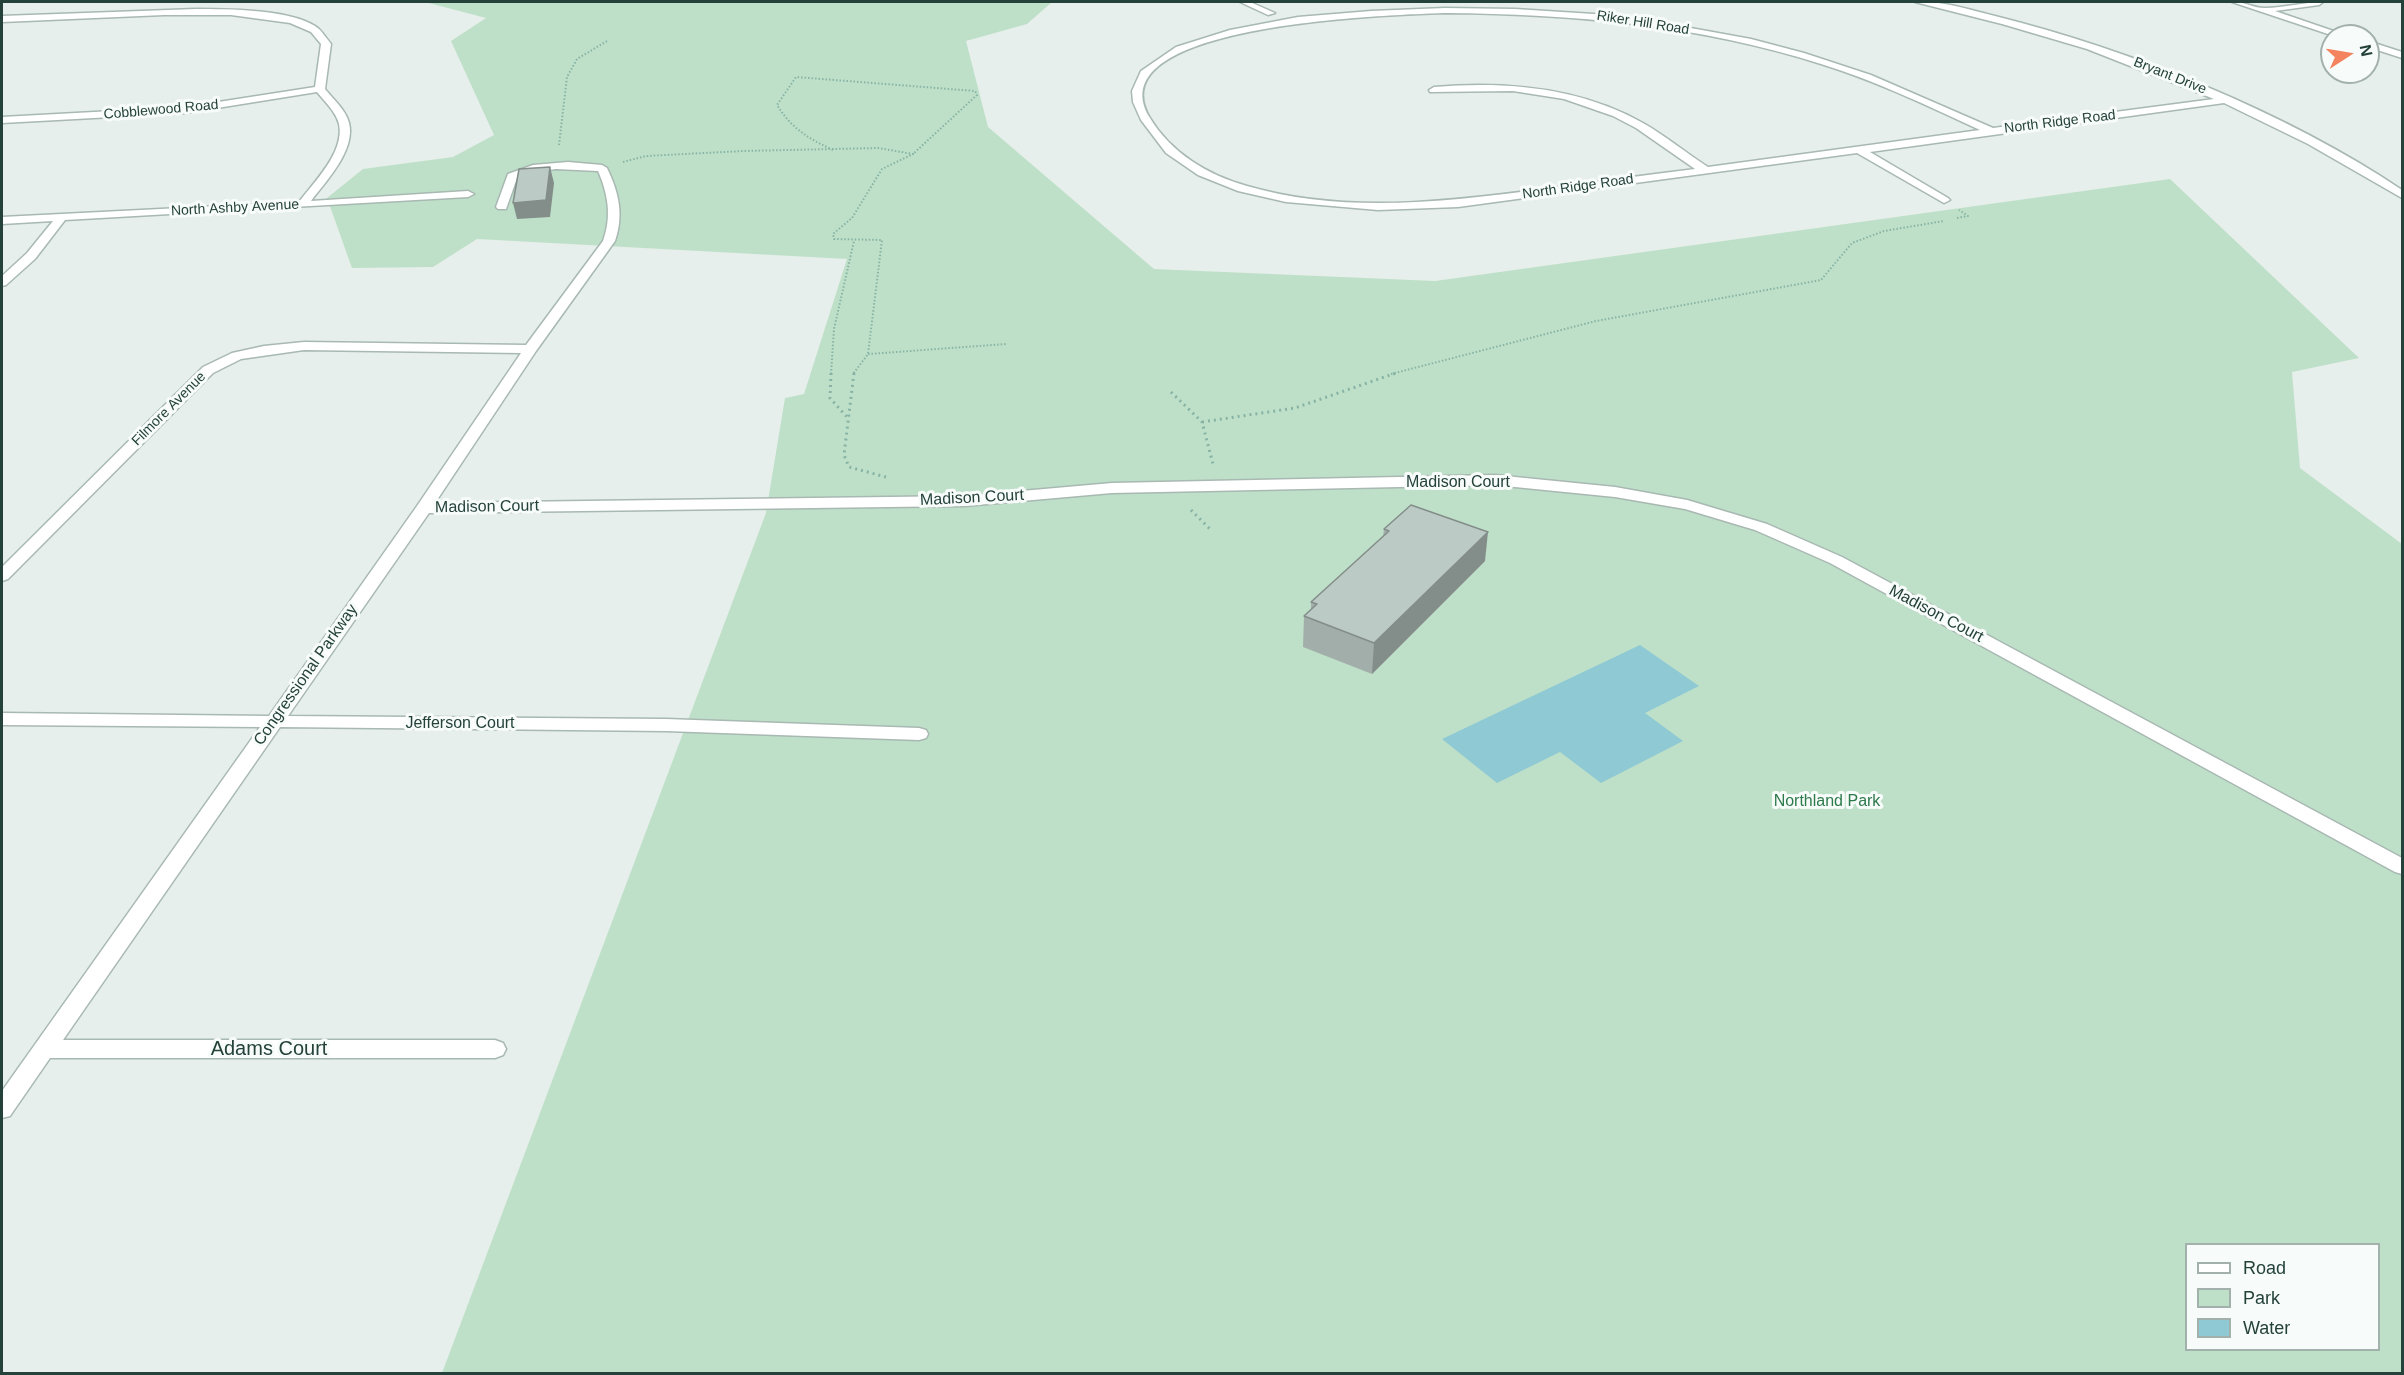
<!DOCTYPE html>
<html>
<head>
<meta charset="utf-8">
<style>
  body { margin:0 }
  #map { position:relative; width:2404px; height:1375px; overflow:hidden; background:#e6efeb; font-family:Helvetica,sans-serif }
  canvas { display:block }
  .frame { position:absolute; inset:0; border:3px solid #24423a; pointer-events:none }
  .legend { position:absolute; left:2185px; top:1243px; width:195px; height:108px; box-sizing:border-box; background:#f7fbf9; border:2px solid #a3b1ad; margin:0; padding:8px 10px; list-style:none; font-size:18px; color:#24423a }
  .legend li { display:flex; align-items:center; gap:12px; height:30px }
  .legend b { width:30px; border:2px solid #a3b1ad }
  .north { position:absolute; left:2320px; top:24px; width:60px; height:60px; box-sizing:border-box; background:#f7fbf9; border:2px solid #a3b1ad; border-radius:50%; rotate:78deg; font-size:16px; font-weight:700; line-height:24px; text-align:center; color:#24423a }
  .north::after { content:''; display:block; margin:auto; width:21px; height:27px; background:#f4845f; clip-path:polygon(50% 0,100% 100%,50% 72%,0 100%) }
</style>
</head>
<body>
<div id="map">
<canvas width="2404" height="1375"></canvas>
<div class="frame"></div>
<ul class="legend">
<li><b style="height:8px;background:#fff"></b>Road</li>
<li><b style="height:16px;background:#bfe0c8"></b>Park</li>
<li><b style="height:16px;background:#8ec9d4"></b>Water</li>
</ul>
<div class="north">N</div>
</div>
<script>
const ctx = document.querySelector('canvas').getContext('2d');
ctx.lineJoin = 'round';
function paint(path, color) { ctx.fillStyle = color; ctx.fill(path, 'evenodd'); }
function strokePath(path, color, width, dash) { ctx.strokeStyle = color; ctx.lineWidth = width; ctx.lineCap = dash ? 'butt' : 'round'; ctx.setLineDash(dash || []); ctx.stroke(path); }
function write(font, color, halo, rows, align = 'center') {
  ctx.font = font + ' Helvetica,sans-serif'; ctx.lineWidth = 6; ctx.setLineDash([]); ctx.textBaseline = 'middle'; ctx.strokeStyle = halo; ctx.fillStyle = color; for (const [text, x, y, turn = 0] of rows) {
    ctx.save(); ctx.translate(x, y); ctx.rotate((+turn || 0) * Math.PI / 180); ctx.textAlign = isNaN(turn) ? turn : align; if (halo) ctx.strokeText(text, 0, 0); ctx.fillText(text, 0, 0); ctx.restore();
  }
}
paint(new Path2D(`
  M425 2H1052L1027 24 966 41 988 127 1154 269 1435 281 2170 179 2359 358 2292 372 2300 468 2402 544V1373H442L766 513 785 398 804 394 847 259 477 239 433 267 352 268 327 198 363 169 453 157 494 135 451 41 486 18ZM2186 1244H2378V1350H2186Z`), '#bfe0c8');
paint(new Path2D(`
  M1640 645 1699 686 1645 713 1683 741 1601 783 1560 752 1497 783 1442 739Z`), '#8ec9d4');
const minor = new Path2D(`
  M1240 2H1250L1275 13 1268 15Z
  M1915 2C1940 0 1970 10 1995 16 2131 50 2286 112 2402 190V198L2308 144 2224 103 1870 152 1948 198 1950 200 1944 203 1857 153 1458 207 1378 210 1286 202 1238 191 1198 175 1166 153 1141 120 1133 102 1132 91 1141 71 1176 47 1230 30 1298 17 1371 11 1445 8 1515 9 1625 16 1751 39 1804 53 1871 75 1993 128 2214 99 2087 49 2002 24ZM1445 13C1572 14 1699 25 1821 64 1876 81 1928 106 1980 130L1708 167C1686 153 1666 136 1643 123 1579 87 1506 81 1434 87L1429 90 1430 92 1513 91 1564 99 1613 116 1636 128 1695 169C1645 175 1594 182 1543 189 1446 202 1343 214 1247 186 1208 175 1171 153 1150 118 1092 22 1398 15 1445 13Z
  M2232 2C2244 1 2253 8 2265 8 2284 8 2304 2 2323 2L2319 5 2275 11 2348 36H2334Z
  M196 9C226 9 296 9 319 29 323 33 327 39 331 44L325 89C333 99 346 110 349 123 356 150 326 181 311 201L468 191 474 194 468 197 65 220 35 259 6 285 2 286V276L27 253 53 221 2 224V217L299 202C314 182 345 152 339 124 336 112 325 102 317 92L186 113 2 123V117L186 107 315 87 321 44 311 32 290 23 231 15H164L2 22V16Z
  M2368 41 2402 52V58L2368 47Z
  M568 162 602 165 607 168C619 193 624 215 615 241L536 351 435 503 965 496 1112 483 1495 475 1615 487 1687 500 1767 524 1842 557 2402 858V874L2395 872 1830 563 1755 530 1685 509 1615 497 1495 485 1112 493 965 506 429 513 288 716 666 719 919 728 926 730 928 734 926 738 919 740 666 731 280 727 63 1040H495L503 1043 506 1049 503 1055 495 1058H50L10 1116 2 1118V1091L260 727 2 725V713L269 716 417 506 521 353 304 350 241 359 213 373 8 579 2 581V567L203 367 232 353 264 346 304 342 526 345 603 241C612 216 608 194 598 171L556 169 534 172 517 178 506 209H498L496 207 508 174 533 165Z`);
strokePath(minor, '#a8b8b2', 3);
strokePath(new Path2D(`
  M559 145 567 77 577 59 607 41
  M833 150C809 139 791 128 777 105L796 77 975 91 977 95 913 154
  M623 162 646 156 743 151 878 148 913 154 882 169 852 218 833 234 834 239 882 240 868 354 853 374
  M1957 218 1968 216 1959 210
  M868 354 1007 344
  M831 374 834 329 854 241
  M1391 374 1596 321 1821 280 1852 243 1884 231 1944 221`), '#86b3a5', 2, [1.5, 2]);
strokePath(new Path2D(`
  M831 373 830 398 847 417
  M854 373 844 455 849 467 886 477
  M1171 392 1202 422 1213 464
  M1202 422 1295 408 1396 373
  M1191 510 1210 529`), '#86b3a5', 3, [2, 4]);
paint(minor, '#fff');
paint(new Path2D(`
  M1384 529 1485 561 1372 674 1303 647 1304 616 1311 610V602L1383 537Z`), '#a1aea9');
paint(new Path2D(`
  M550 167 554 183 550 217 517 219 513 203Z
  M1488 532 1485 561 1372 674 1374 643Z`), '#838d89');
const building = new Path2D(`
  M550 167 546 200 513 203 519 169Z
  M1411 505 1488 532 1374 643 1304 616 1317 604 1311 602 1389 531 1384 529Z`);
paint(building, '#bbcac4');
strokePath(building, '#838d89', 1.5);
write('14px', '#24423a', '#f7fbf9', [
  ["Riker Hill Road",1643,23,9],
  ["Bryant Drive",2170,76,22],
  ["Cobblewood Road",161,110,-5],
  ["North Ridge Road",2060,122,-7],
  ["North Ridge Road",1578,187,-8],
  ["North Ashby Avenue",235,208,-3],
  ["Filmore Avenue",169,409,-45]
]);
write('16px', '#24423a', '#f7fbf9', [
  ["Madison Court",1458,483],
  ["Madison Court",972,498,-3],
  ["Madison Court",487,507,-1],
  ["Madison Court",1936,614,28],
  ["Congressional Parkway",306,675,-55],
  ["Jefferson Court",460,724]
]);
write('16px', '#2d7a4b', '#f7fbf9', [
  ["Northland Park",1827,802]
]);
write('20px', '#24423a', '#f7fbf9', [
  ["Adams Court",269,1049]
]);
</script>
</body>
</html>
